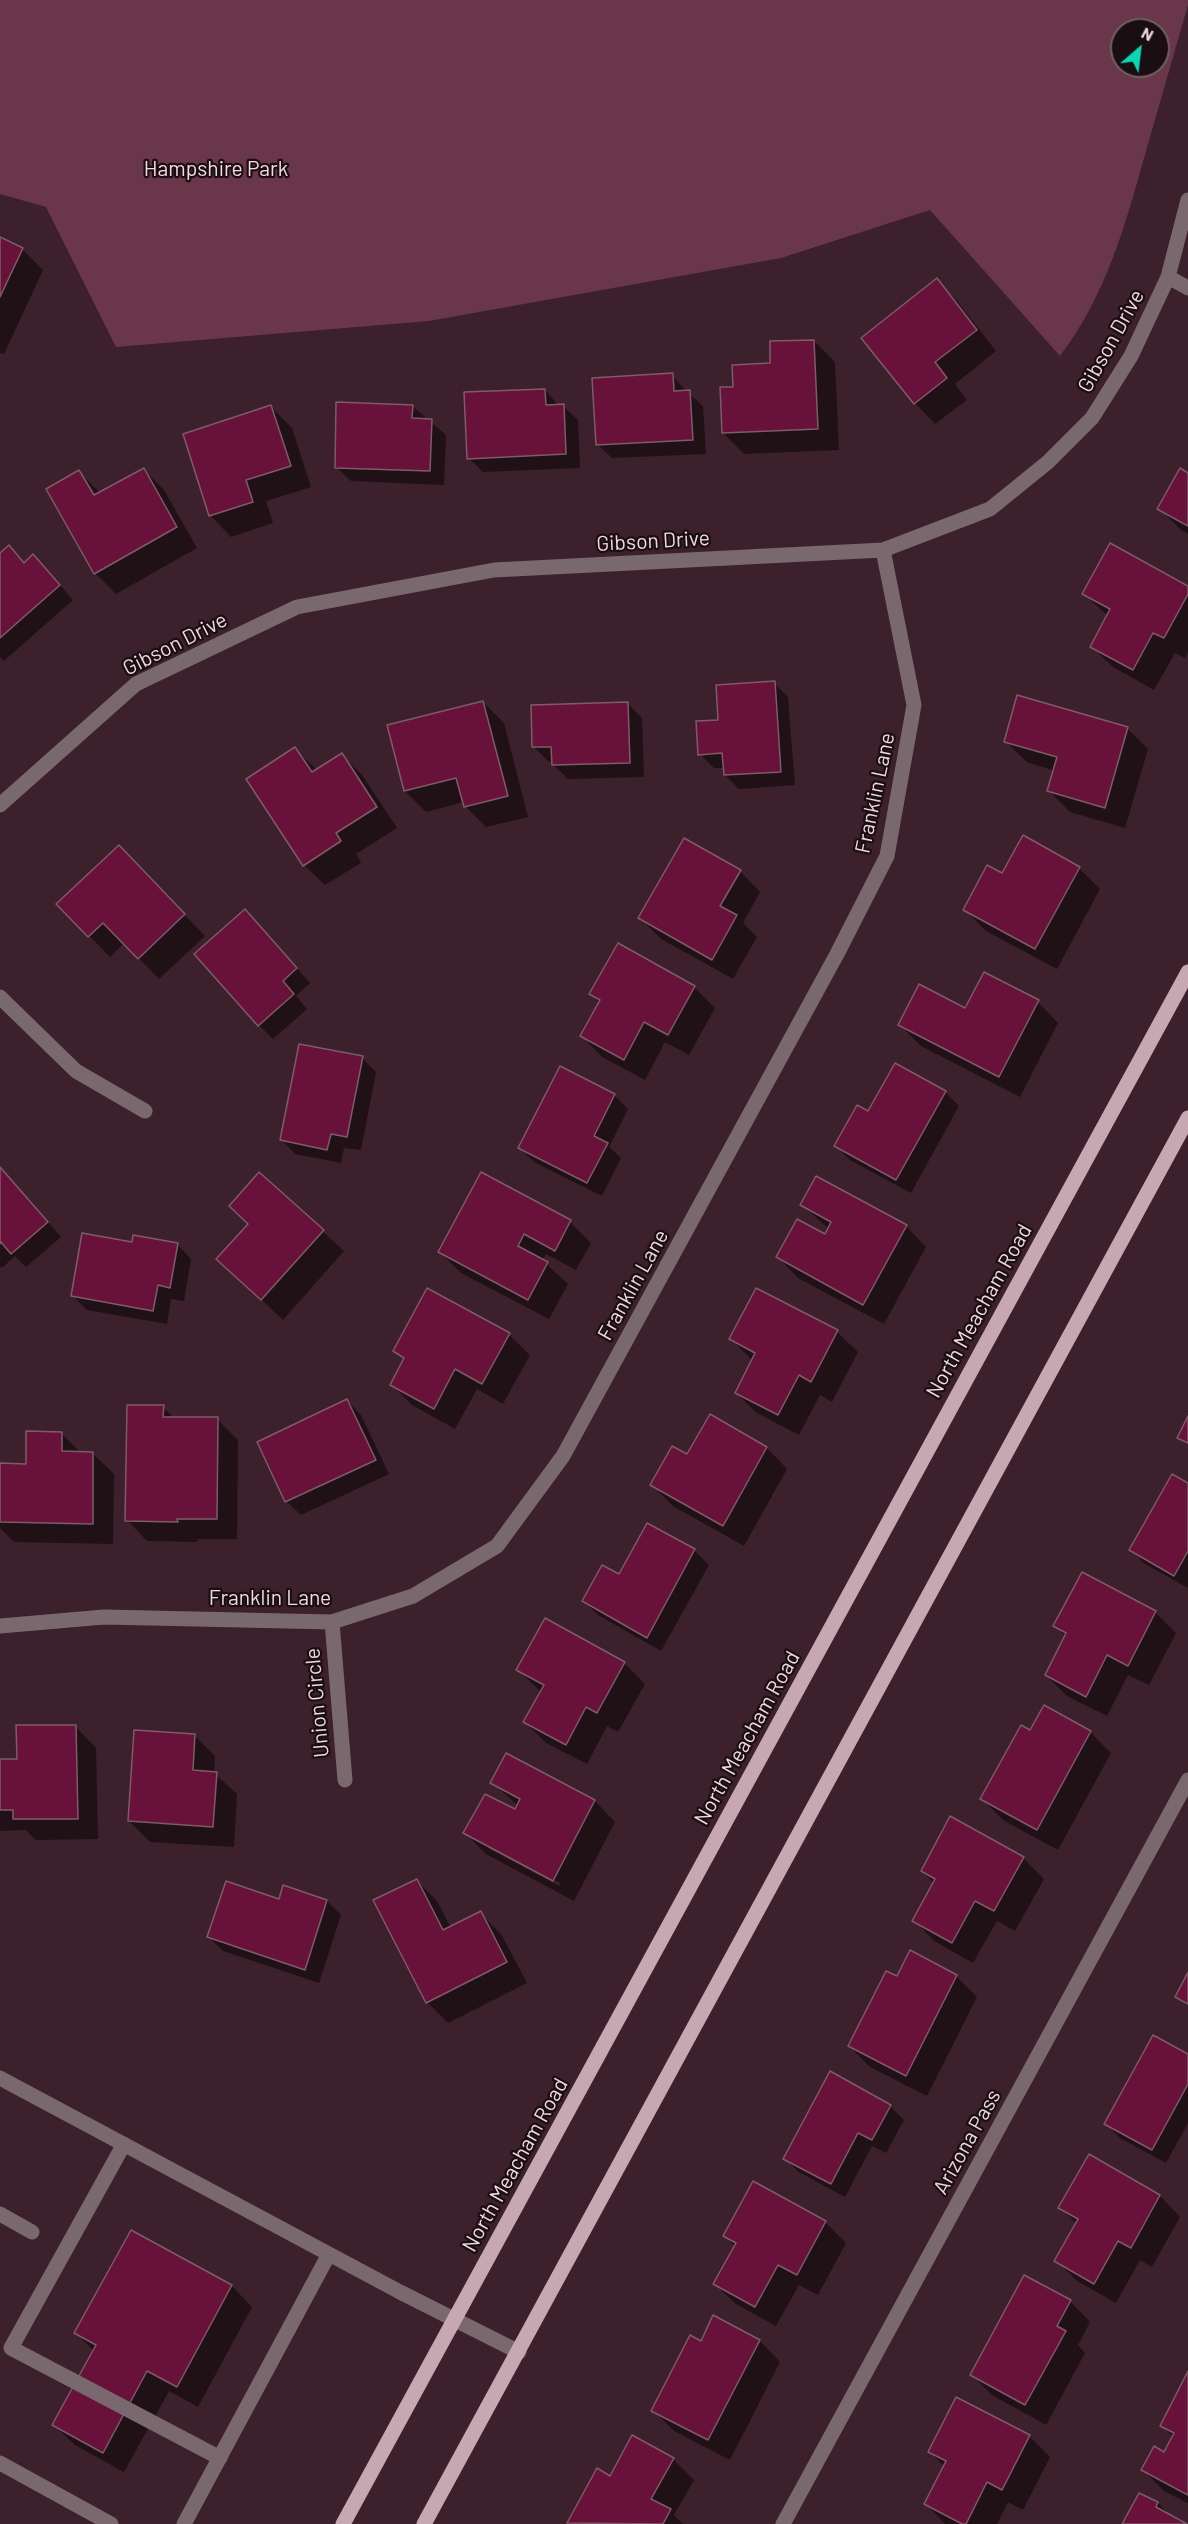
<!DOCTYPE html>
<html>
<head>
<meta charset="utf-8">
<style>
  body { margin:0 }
  #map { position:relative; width:1188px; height:2524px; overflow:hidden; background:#3c202b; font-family:Barlow,sans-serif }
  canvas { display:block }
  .north { position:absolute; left:1110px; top:18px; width:60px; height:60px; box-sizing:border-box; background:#1b0e13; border:2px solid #6f5f65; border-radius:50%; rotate:28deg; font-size:16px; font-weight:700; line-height:24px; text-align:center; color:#edd9df }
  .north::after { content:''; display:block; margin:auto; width:21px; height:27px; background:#0ad5b5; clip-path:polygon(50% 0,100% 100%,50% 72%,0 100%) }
</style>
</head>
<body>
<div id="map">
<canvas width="1188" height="2524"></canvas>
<div class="north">N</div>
</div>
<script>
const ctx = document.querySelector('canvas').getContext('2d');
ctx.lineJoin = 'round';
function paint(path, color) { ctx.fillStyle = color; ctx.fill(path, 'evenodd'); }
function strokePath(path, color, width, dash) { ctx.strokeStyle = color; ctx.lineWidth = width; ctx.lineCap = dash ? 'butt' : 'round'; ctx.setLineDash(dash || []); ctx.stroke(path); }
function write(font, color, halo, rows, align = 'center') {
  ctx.font = font + ' Barlow,sans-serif'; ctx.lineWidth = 4.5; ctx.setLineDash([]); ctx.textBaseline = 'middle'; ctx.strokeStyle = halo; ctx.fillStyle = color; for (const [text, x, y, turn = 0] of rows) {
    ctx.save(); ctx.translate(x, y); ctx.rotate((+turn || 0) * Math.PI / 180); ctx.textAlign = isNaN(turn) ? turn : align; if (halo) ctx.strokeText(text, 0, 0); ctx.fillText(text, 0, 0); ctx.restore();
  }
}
paint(new Path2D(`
  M0 0H1188V5C1174 54 1160 102 1146 151 1126 223 1106 296 1060 356L930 210 781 258 429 321 116 347 46 207 0 194ZM1122 30H1158V66H1122Z`), '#69364a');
paint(new Path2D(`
  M0 239 22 249 43 270 4 354 0 353Z
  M937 280 957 301 996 351 955 384 967 400 935 424 915 403Z
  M814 341 835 362 839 450 744 454 723 433 734 388Z
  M672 375 687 392 703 406 706 454 612 458 597 444Z
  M545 390 559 406H563L578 420 580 468 483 472 469 458Z
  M412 406 446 435 444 485 351 481 336 467Z
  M271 407 292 428 311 487 266 501 273 523 231 537 211 516 184 435Z
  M144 470 164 490 197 548 116 594 95 573 79 472 101 494Z
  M1188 475V534L1180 529 1159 508Z
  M9 547 25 564 47 570 73 600 4 661 0 657V555Z
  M1188 587V652L1185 658 1175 653 1154 690 1113 667 1092 647 1108 616 1084 594Z
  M774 683 788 697 795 785 739 789 725 775V768H714L700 754 720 721Z
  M483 702 504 723 528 817 486 827 465 806 464 802 426 812 405 791 389 727Z
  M628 704 642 718 644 777 568 779 554 765V761H548L534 747Z
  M1127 728 1148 749 1125 828 1070 812 1049 791 1055 771 1027 762 1006 742Z
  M295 749 317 770 342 755 362 775 397 828 356 854 361 863 325 885 304 865Z
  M139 868 205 936 159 979 124 943 110 957 58 904Z
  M1079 868 1100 889 1057 969 986 931 965 910Z
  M740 871 760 892 743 923 757 937 733 979 661 939 640 918Z
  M259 925 310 983 296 996 307 1009 273 1039 259 1025Z
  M694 987 715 1008 689 1055 665 1042 645 1080 602 1057 582 1036 600 1003 591 994Z
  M1038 1002 1058 1023 1020 1097 921 1046 900 1025 965 1010Z
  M362 1058 376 1072 361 1150 344 1148 341 1163 295 1154 281 1139Z
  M945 1092 959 1106 911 1193 850 1160 836 1146 869 1113Z
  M614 1095 628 1109 609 1147 621 1158 602 1196 534 1162 520 1148Z
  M0 1167 61 1237 26 1267 15 1256 2 1268 0 1266Z
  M260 1174 344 1251 283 1320 218 1259 249 1224Z
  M802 1205 906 1226 926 1247 884 1324 798 1278 778 1257 826 1236 829 1229Z
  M570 1222 591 1243 576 1270 546 1254 542 1260 568 1284 549 1319 461 1273 440 1252Z
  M133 1244H177L191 1259 184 1301 171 1299 167 1324 87 1310 73 1296Z
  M756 1290 837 1332 858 1352 832 1402 820 1395 799 1435 757 1413 736 1393 753 1361 731 1339Z
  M509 1335 530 1355 503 1404 477 1389 455 1429 412 1405 391 1384 405 1360 395 1350Z
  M347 1401 361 1415 389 1474 301 1515 286 1501Z
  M163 1407 174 1418 217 1419 238 1440 237 1539H197L198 1542 147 1541 127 1520Z
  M710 1416 767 1448 787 1469 744 1546 673 1506 652 1485 687 1456Z
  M61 1433 81 1453 93 1454 114 1474 113 1544 14 1542 0 1528V1464L27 1465Z
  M1188 1485V1588L1145 1564 1131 1550Z
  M647 1525 695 1551 709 1565 661 1651 598 1615 584 1601 620 1576Z
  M1155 1612 1176 1633 1149 1685 1128 1675 1107 1716 1067 1696 1046 1675 1066 1637 1055 1626Z
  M624 1663 645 1684 618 1732 607 1726 587 1764 546 1743 525 1722 541 1692 518 1670Z
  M76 1727 96 1748 98 1839 35 1840 26 1830 0 1831V1760H18Z
  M1090 1732 1111 1753 1058 1850 1003 1820 982 1799Z
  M194 1735 215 1756 214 1773 237 1794 234 1847 150 1842 129 1821Z
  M506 1755 595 1801 615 1822 574 1901 486 1854 465 1833 515 1811 518 1806 492 1782ZM488 1845 560 1883 559 1886 488 1848Z
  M1023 1858 1044 1879 1015 1931 997 1921 973 1963 934 1941 914 1920 934 1883 922 1871Z
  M416 1880 437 1901 451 1928 480 1913 501 1934 527 1983 448 2023 427 2002Z
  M280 1901H327L341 1915 319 1983 223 1951 209 1937Z
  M956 1976 977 1997 927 2096 870 2067 849 2046 898 1978Z
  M1188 2056V2123L1166 2163 1120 2138 1106 2124Z
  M890 2106 904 2120 886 2153 872 2146 845 2197 799 2172 784 2158Z
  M1089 2156 1160 2196 1180 2217 1152 2267 1140 2260 1116 2303 1077 2281 1056 2260 1077 2224 1060 2208Z
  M825 2222 846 2243 818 2295 799 2285 776 2326 736 2304 715 2284 735 2247 725 2236Z
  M131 2232 232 2286 252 2307 198 2407 169 2391 124 2472 75 2445 54 2425 94 2351 76 2333Z
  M1070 2301 1090 2322 1078 2345 1085 2353 1046 2425 992 2395 972 2375Z
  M760 2341 780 2362 730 2460 674 2431 653 2410Z
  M1188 2374V2503L1164 2491 1143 2470 1165 2454 1173 2437 1162 2425Z
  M957 2399 1029 2436 1050 2457 1023 2510 1008 2502 997 2524H945L926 2504 945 2467 930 2452Z
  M673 2459 694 2480 674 2515 683 2524 569 2523 597 2470 611 2478Z
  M1140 2495 1158 2503 1172 2517 1184 2524H1124Z`), '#0007');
const building = new Path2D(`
  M0 237 23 248 0 297Z
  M937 278 977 330 935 362 947 378 914 404 861 338Z
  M814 340 818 429 722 433 720 387H733L732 365 770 363V341Z
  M673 373 674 391 690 390 693 440 596 445 592 378Z
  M545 389 546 405 564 404 566 454 467 459 464 392Z
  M336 402 413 405 412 418 432 419 430 471 335 468Z
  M271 405 291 466 246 480 253 502 209 516 183 434Z
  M144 468 177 527 94 574 46 489 79 470 94 495Z
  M1180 468 1188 473V526L1157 509Z
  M1110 543 1188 586V594L1164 638 1153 633 1133 670 1090 647 1110 609 1082 594Z
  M9 545 24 563 33 554 60 585 0 638V553Z
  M775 681 781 772 724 775 722 753 698 755 696 721 718 720 716 685Z
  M1017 695 1128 727 1105 808 1047 791 1057 757 1004 742Z
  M483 701 508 796 464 807 456 778 404 791 387 725Z
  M628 702 630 763 552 765 551 747H532L531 705Z
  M295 747 312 772 342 753 377 807 336 833 341 841 303 866 246 779Z
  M1023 835 1080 867 1035 949 963 910 987 865 1002 873Z
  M684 838 741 870 720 906 737 915 712 960 638 918Z
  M119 845 185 914 138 959 103 923 88 937 56 904Z
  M245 909 297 968 283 981 294 994 258 1026 194 954Z
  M618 943 695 986 668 1035 644 1022 624 1060 580 1036 600 1000 589 994Z
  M984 972 1039 1000 999 1077 898 1025 919 984 965 1008Z
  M299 1044 363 1056 347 1137 331 1134 327 1150 280 1140Z
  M895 1063 946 1091 896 1180 834 1146 857 1105 868 1111Z
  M560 1066 615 1094 594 1136 608 1143 587 1183 518 1148Z
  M0 1167 48 1222 11 1254 1 1242 0 1244Z
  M259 1172 324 1230 261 1300 216 1259 248 1224 229 1206Z
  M481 1172 571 1220 555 1251 524 1234 518 1246 548 1262 528 1300 438 1252Z
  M816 1176 907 1225 863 1305 776 1257 797 1219 825 1234 831 1222 800 1205Z
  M82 1233 132 1242 133 1235 178 1243 170 1288 158 1285 153 1311 71 1296Z
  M427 1288 510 1333 482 1384 455 1369 434 1409 390 1385 404 1358 393 1351Z
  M756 1288 838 1330 811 1382 799 1375 778 1415 735 1393 755 1353 729 1339Z
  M347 1399 376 1460 285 1502 257 1442Z
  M127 1405H164L163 1417H218L217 1519H177L178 1522 125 1521Z
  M710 1414 767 1447 723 1526 650 1485 672 1446 687 1454Z
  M1188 1416V1443L1177 1438Z
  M26 1431 62 1432V1451L93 1452V1524L0 1522V1463L26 1464Z
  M1172 1474 1188 1483V1551L1174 1576 1129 1550Z
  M647 1523 695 1549 647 1638 582 1601 602 1565 619 1574Z
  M1082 1572 1156 1611 1128 1666 1107 1655 1086 1697 1045 1675 1066 1633 1053 1626Z
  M545 1618 625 1662 597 1713 586 1707 566 1745 523 1722 544 1685 516 1670Z
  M1044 1705 1091 1731 1037 1830 980 1799 1021 1725 1030 1730Z
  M16 1725H76L78 1819H13V1810H0V1759H17Z
  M134 1730 195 1734 193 1770 217 1772 213 1827 128 1821Z
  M506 1753 595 1800 553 1881 463 1833 485 1794 515 1809 520 1799 490 1783Z
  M950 1816 1024 1857 994 1911 975 1901 952 1943 912 1921 935 1879 921 1871Z
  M417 1879 443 1930 481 1911 507 1962 426 2003 373 1900Z
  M226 1881 279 1899 283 1885 327 1900 305 1970 207 1937Z
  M910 1950 957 1975 906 2076 848 2046 886 1971 897 1976Z
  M1188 1972V2004L1175 1997Z
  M1153 2035 1188 2054V2084L1152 2150 1104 2124Z
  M830 2071 891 2105 872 2140 858 2133 831 2184 783 2159Z
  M1089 2154 1160 2195 1131 2248 1118 2241 1094 2284 1054 2261 1078 2219 1058 2208Z
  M753 2181 826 2221 797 2275 778 2265 755 2307 713 2284 736 2243 723 2236Z
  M131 2230 232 2285 177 2387 147 2371 103 2453 52 2425 96 2345 74 2333Z
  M1024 2275 1071 2300 1057 2326 1066 2331 1025 2405 970 2375Z
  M713 2315 760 2340 708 2440 651 2411 690 2335 701 2341Z
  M1188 2371V2495L1141 2470 1154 2446 1164 2452 1174 2433 1160 2426Z
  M956 2397 1030 2435 1002 2490 987 2482 966 2524H962L924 2504 946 2461 928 2452Z
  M632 2435 674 2458 651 2499 671 2509 663 2524 567 2523 597 2468 610 2476Z
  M1139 2493 1158 2502 1156 2507 1187 2524H1122Z`);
paint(building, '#68113b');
strokePath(building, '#7d5c67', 1.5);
strokePath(new Path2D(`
  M1168 277 1188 288
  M0 805 136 684 297 607 494 570 883 550 990 509 1048 462 1092 418 1131 356 1168 277 1188 200
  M0 997 76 1071 145 1111
  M332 1622 345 1780
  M0 1626 104 1617 332 1622 413 1596 497 1546 563 1456 837 954 887 856 914 705 883 550
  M0 2078 400 2292 519 2352
  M124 2144 11 2348 220 2458
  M0 2214 32 2232
  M0 2463 111 2524
  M184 2524 329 2254
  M783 2524 1188 1780`), '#79696e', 15);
strokePath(new Path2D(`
  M343 2524 1188 972
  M424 2524 1188 1118`), '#c7a8b2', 15);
write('21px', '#f4dae2', '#1b0e13', [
  ["Hampshire Park",216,169]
]);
write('21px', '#edd9df', '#1b0e13', [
  ["Gibson Drive",1111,341,-61],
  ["Gibson Drive",653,541,-3],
  ["Gibson Drive",175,644,-27],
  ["Franklin Lane",875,793,-78],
  ["Franklin Lane",633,1285,-61],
  ["North Meacham Road",979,1311,-61],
  ["Franklin Lane",270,1598],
  ["Union Circle",317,1703,-95],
  ["North Meacham Road",747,1738,-61],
  ["Arizona Pass",967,2142,-61],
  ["North Meacham Road",515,2165,-61]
]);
</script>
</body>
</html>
